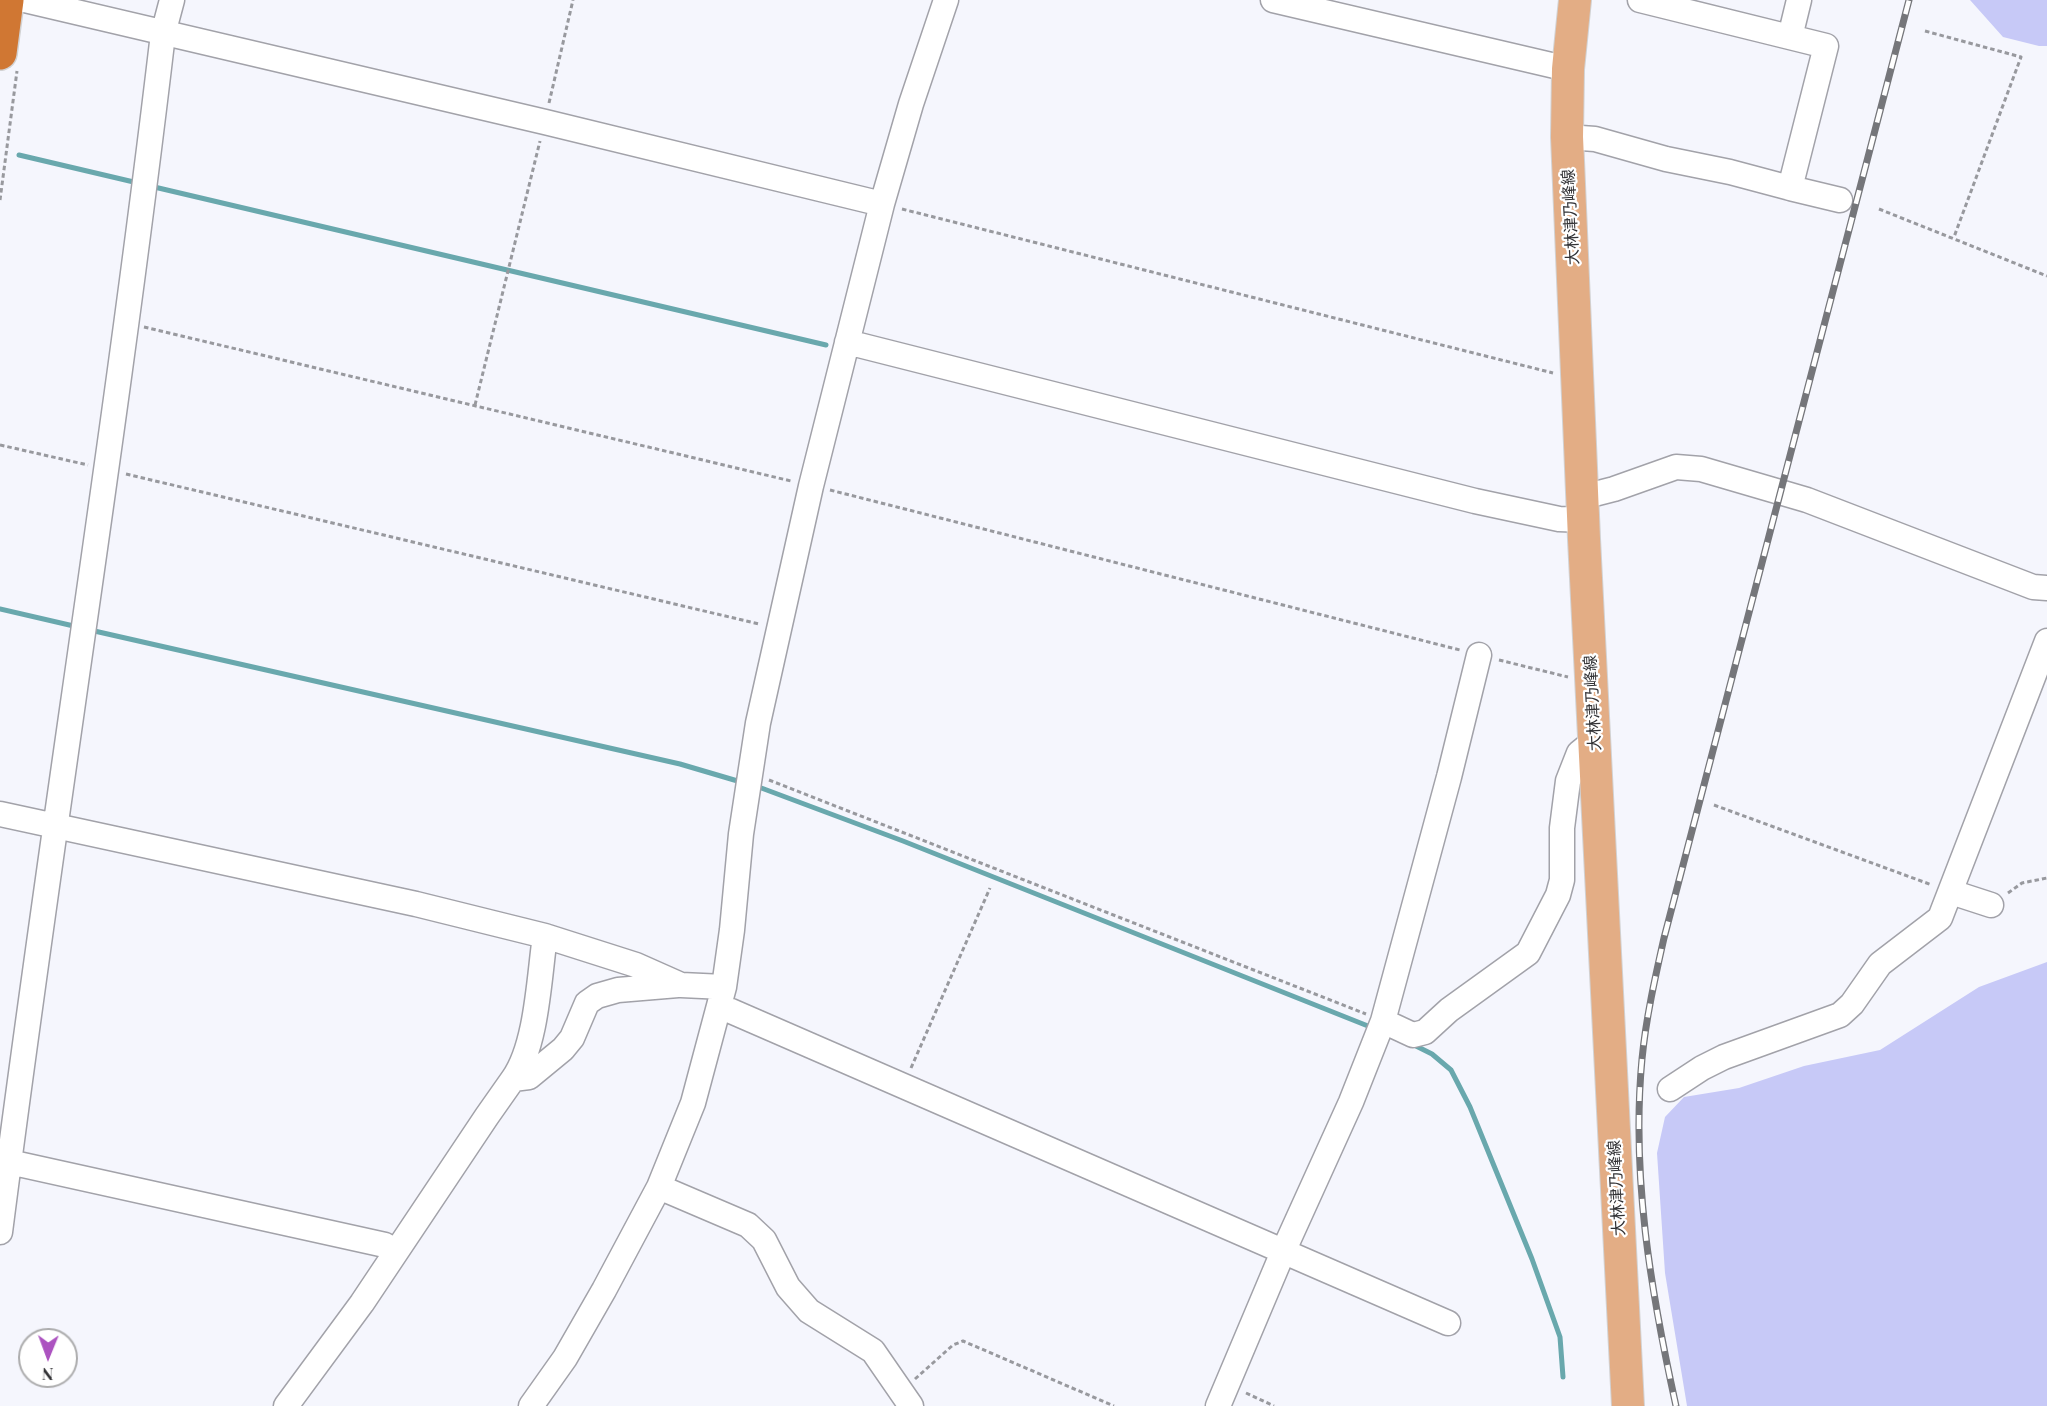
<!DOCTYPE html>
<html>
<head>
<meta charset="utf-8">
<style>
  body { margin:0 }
  #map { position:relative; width:2047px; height:1406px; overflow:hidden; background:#f5f6fd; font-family:"Playfair Display",serif }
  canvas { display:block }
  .north { position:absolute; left:18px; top:1328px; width:60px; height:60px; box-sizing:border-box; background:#fff; border:2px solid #adadae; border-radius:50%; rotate:181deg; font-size:16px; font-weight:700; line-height:24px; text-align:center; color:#323235 }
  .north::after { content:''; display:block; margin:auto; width:21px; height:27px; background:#ac53c0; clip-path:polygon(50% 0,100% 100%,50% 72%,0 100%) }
</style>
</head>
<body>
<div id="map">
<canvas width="2047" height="1406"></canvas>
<div class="north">N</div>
</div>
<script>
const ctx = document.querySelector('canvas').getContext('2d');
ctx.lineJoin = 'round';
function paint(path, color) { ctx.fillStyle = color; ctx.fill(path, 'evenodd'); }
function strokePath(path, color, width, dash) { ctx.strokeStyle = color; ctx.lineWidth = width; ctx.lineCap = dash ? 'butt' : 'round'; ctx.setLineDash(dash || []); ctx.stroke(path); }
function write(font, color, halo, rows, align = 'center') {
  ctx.font = font + ' "Playfair Display","Noto Sans JP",serif'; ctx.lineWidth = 4.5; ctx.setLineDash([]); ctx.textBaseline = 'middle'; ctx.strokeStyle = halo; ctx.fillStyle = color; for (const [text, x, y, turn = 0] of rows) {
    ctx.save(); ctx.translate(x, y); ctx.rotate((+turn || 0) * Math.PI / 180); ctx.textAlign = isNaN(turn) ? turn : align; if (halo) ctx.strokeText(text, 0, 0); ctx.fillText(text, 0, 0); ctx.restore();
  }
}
paint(new Path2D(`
  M1970 0H2047V46H2039L2003 37Z
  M2047 962V1406H1687L1665 1273 1657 1153 1665 1117 1684 1097 1739 1088 1804 1066 1880 1050 1979 987Z`), '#c7c9f7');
strokePath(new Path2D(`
  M19 155 138 183
  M150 186 826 345
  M0 609 78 627
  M90 630 680 764 741 782
  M756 786 903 841 1373 1028
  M1412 1044 1432 1054 1451 1070 1470 1107 1532 1259 1560 1337 1563 1377`), '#69a8ad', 5);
const minor = new Path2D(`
  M25 0 545 122 882 204
  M1273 0 1568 69
  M1640 0 1826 46 1790 188 1840 200
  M1790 37 1799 0
  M1567 137 1595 139 1666 159 1730 172 1790 188
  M847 342 1475 501 1559 519 1584 520
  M1583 497 1614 489 1676 467 1701 469 1807 500 2033 587 2047 588
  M0 814 416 904 545 936 636 965 681 985 724 987
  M1951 892 1991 905
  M545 936C539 978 537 1045 513 1079L529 1077 563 1049 572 1038 587 1003 597 996 618 990 678 985
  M719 1008 731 1011 1448 1323
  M1383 1021 1413 1035 1425 1032 1449 1010 1528 953 1558 895 1562 880V828L1568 781 1579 753 1595 740
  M1670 1089 1702 1068 1724 1057 1840 1015 1852 1004 1880 964 1940 918 2047 641
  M0 1160 385 1245 395 1251
  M659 1187 748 1225 764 1240 788 1287 809 1311 873 1351 911 1406
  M0 1232C51 832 116 434 163 34L172 0
  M286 1406 362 1303 487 1116 513 1079
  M531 1406 565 1358 604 1290 659 1187 693 1103 724 987 732 930 741 834 758 723 811 486 882 204 911 104 946 0
  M1218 1406 1283 1252 1351 1102 1383 1021 1449 777 1479 655`);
const major = new Path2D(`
  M1575 0 1568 69 1567 137 1584 539 1628 1406`);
const highway = new Path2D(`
  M0 53 7 0`);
strokePath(minor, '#a2a2a9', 27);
strokePath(major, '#d2d2d3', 34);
strokePath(highway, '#d2d2d3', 36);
strokePath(new Path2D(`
  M1925 31 2021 57 1954 237
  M549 103 573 0
  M0 200 17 71
  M902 209 1553 373
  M1879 209 2047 276
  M144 327 791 481
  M475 405 540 141
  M0 445 88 465
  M126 474 759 624
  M830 490 1460 650
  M1499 660 1568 677
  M769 780 1366 1014
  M1714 805 1932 885
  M2008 893 2022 883 2047 878
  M911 1068 990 888
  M915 1379 953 1345 963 1341 1114 1406
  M1246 1393 1274 1406`), '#98999e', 3, [4.5, 3]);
strokePath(minor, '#fff', 24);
strokePath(major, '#e3ad85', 32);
strokePath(highway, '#d07733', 33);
const rail = new Path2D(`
  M1676 1406C1651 1292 1631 1176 1642 1059 1646 1018 1655 978 1664 938L1909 0`);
strokePath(rail, '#75767a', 7);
strokePath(rail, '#fff', 4.5, [14]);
write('16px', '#323235', '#fff', [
  ["大林津乃峰線",1571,217,-93],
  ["大林津乃峰線",1593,703,-93],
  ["大林津乃峰線",1617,1188,-93]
]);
</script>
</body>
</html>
